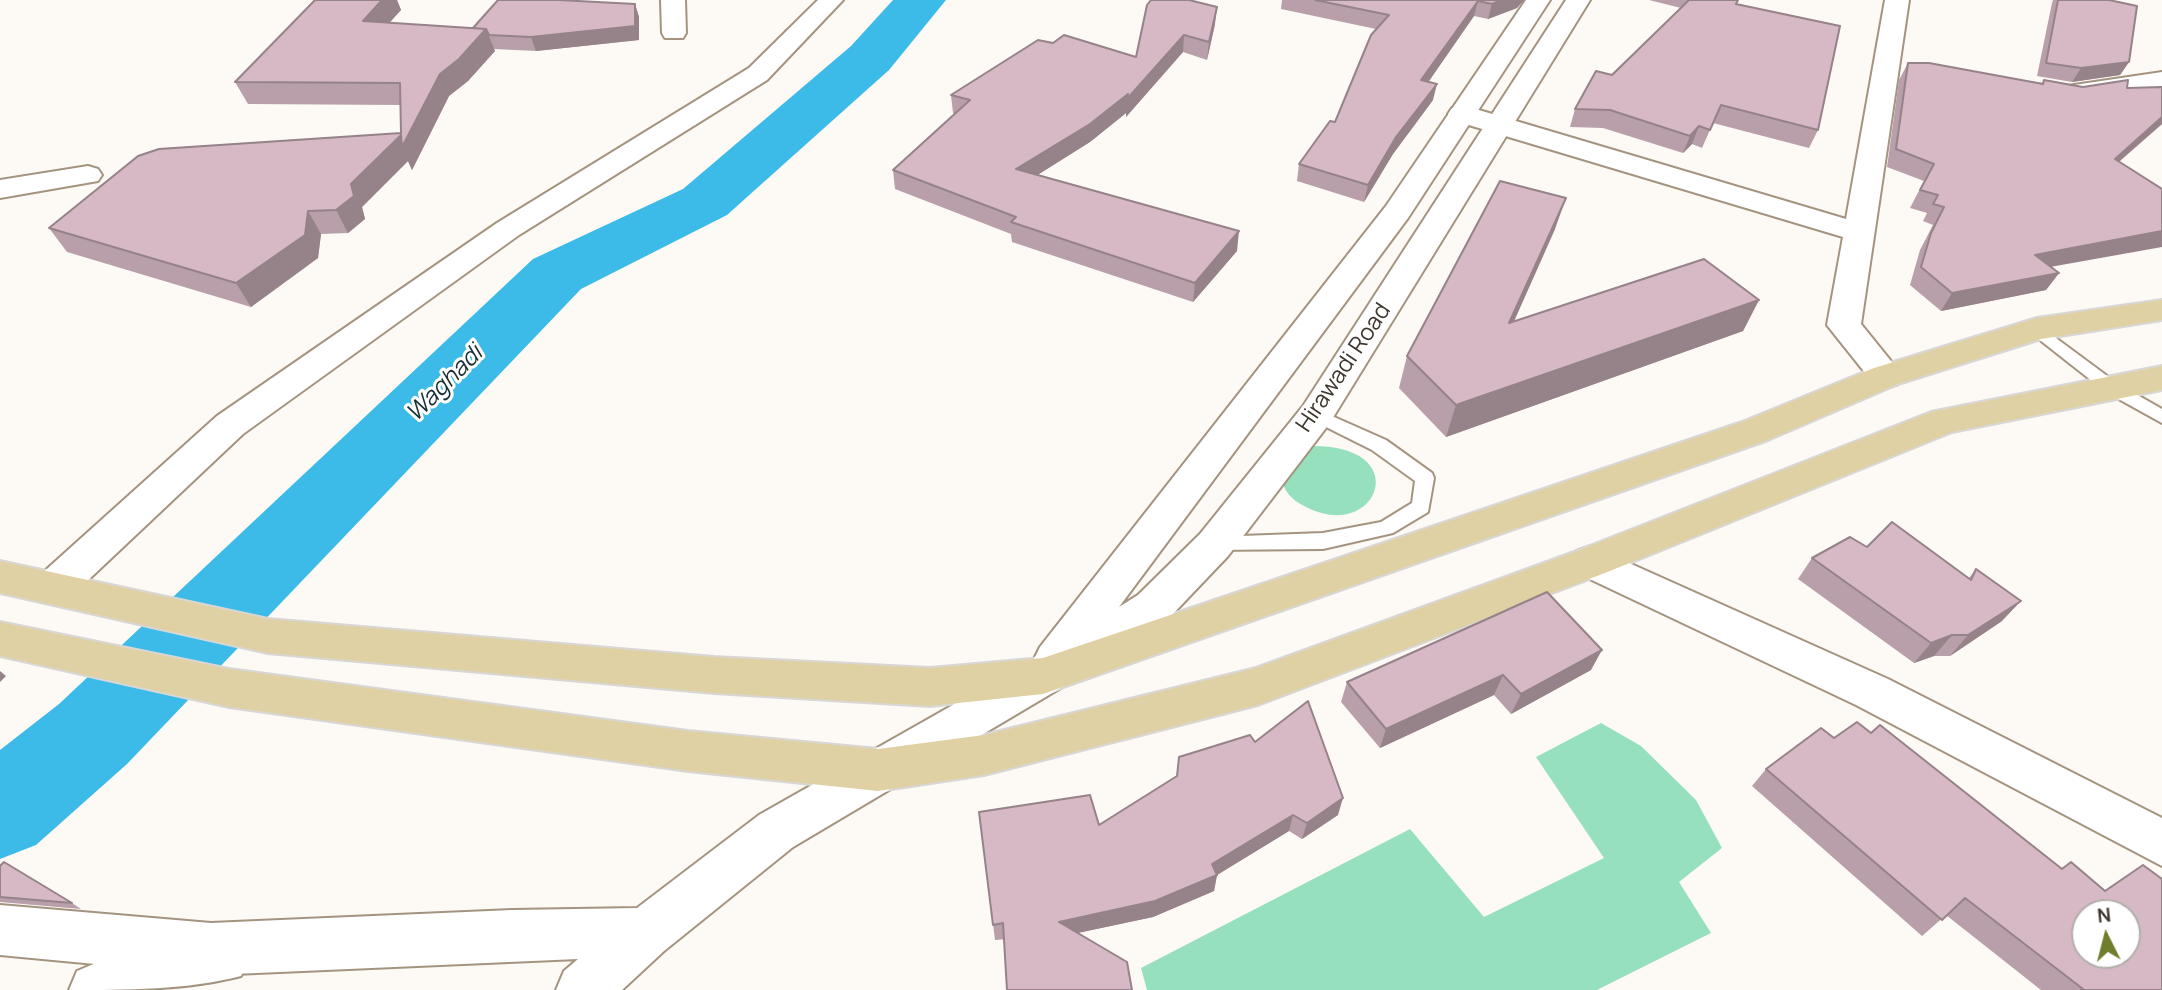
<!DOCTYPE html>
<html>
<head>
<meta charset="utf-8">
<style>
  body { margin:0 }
  #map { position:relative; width:2162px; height:990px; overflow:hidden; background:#fdfaf5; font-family:Manrope,sans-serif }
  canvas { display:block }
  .north { position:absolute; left:2071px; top:899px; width:70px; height:70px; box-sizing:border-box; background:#fff; border:2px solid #b2afab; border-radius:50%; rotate:354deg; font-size:19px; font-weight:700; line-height:28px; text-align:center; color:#3e372e }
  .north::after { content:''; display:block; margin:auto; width:24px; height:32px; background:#6e7e2c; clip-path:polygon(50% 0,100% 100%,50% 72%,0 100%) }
</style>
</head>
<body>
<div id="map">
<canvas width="2162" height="990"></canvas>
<div class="north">N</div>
</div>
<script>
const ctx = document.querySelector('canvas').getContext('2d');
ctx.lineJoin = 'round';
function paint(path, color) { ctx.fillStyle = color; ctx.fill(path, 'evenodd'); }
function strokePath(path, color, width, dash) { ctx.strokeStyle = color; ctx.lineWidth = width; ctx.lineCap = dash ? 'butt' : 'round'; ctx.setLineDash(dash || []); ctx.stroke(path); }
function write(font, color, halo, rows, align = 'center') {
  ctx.font = font + ' Manrope,sans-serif'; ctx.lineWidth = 6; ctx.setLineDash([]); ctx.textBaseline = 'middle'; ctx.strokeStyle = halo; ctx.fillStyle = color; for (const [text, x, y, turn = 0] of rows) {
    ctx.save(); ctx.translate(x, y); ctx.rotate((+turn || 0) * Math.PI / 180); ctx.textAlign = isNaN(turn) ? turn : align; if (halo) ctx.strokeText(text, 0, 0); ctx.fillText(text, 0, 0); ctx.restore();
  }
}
paint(new Path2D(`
  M1309 446C1417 443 1378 544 1306 507 1291 500 1283 490 1280 474Z
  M1601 723 1641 746 1696 800 1722 848 1679 882 1711 933 1597 990H1147L1141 968 1410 829 1484 917 1604 858 1536 757Z`), '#97e0be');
paint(new Path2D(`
  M893 0H946L889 70 727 215 581 289 127 764 36 845 0 859V750L59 704 533 259 683 189 851 46Z`), '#3cbbe8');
const service = new Path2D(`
  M2037 324 2118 384 2162 409V423L2106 392 2031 333 2029 329Z
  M1316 409 1386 440 1432 473 1434 478 1428 512 1393 533 1323 549 1207 550 1204 545 1207 540 1214 537 1323 533 1381 522 1412 503 1415 481 1372 450 1310 419 1307 415 1310 411Z`);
const minor = new Path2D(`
  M661 0H685L686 33 683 38H665L662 33Z
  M818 0H843L767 80 519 235 243 434 68 599 53 604 38 599 32 588 38 577 217 416 497 223 749 68Z
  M1885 0H1909L1861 324 1903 376 1898 384 1886 388 1874 384 1827 325 1843 237 1452 120 1448 114 1452 108H1472L1846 219Z
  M2162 72V88L2074 101 2065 99 2061 93 2065 87 2074 85Z
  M88 166 98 169 102 175 98 181 0 198V180Z
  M1591 546 1888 679 2162 818V866L1856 705 1577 573 1571 562 1577 551Z
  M223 932 241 940 249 958 241 976C188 990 126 990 69 990L77 971 96 963Z`);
const tertiary = new Path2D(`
  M1526 0H1550L1408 218 1119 607 1138 595 1200 534 1303 406 1566 0H1590L1329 424 1228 556 1168 619 1059 689 793 847 664 951 622 990H556L564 971 578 959 211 975 0 955V905L211 923 512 910 637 908 759 815 1034 659 1040 647 1386 206Z`);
const primary = new Path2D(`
  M2162 300V320L2041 339 1898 384 1768 440 1043 694 930 706 714 693 268 653 0 593V561L268 619 714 657 930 668 1043 658 1742 422 1874 368 2037 318Z
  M2162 366V390L1952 432 1605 573 1258 705 984 775 878 791 688 771 229 707 0 656V622L229 669 688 731 878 749 984 735 1256 668 1577 551 1931 412Z`);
strokePath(service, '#a4947f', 4);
strokePath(minor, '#a4947f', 4);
strokePath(tertiary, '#a4947f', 4);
strokePath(primary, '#d8d7d5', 4);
paint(service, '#fff');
paint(minor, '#fff');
paint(tertiary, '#fff');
paint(primary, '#e0d1a4');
paint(new Path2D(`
  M382 0H397L401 10 389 23 473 28 635 4 639 17V40L536 51 494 49 495 51 468 81 449 96 412 170 408 161 362 207 365 219 348 233 321 234 318 258 251 307 67 252 49 228 401 133V105L248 104 235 82Z
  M1151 0 1215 24 1207 60 1183 52 1126 117V113L1090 142 1037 175 1237 251 1193 302 1012 242 1011 234 895 189 893 170 955 114 953 113 951 95 1053 43 1136 57Z
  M1282 0H1524L1517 8 1488 19 1474 16 1428 82 1433 100 1393 154 1364 202 1297 181 1299 164 1335 122 1376 29 1281 9Z
  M1649 0H1738L1736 4 1818 130 1809 148 1713 123 1702 148 1692 144 1683 153 1603 128 1570 127 1575 109 1681 8Z
  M2053 0H2109L2129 62 2120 75 2072 82 2037 76 2052 3Z
  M1908 63 2042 83 2044 80 2083 87 2127 88 2162 87V124L2119 162 2052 267 2059 273 2046 290 1941 311 1910 285 1920 250 1933 225 1923 221 1927 213 1910 208 1924 181 1887 167 1899 80Z
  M1555 229 1514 321 1759 300 1743 331 1446 437 1399 388 1407 356Z
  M1867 547 1969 578 1976 569 2002 621 1950 656H1934L1914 663 1798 579 1812 558Z
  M1591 670 1511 714 1494 695 1380 748 1341 702 1347 682Z
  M1871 733 2062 868 2071 862 2105 891 2162 990H2041L1946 915 1922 936 1752 786 1766 769 1834 738Z
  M1255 742 1338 815 1302 839 1289 831 1217 875 1214 891 1153 917 1077 933 995 940 979 812 1099 825Z
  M0 866 72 903 81 909 0 902Z`), '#b89fa9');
paint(new Path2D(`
  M382 0H397L401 10 372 42 363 21Z
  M1501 0H1524L1517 8 1488 19 1492 4Z
  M1478 1 1474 16 1418 97 1421 80Z
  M635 4 639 17V40L536 51 531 37Z
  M1217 7 1215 24 1207 60 1209 42Z
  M486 29 495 51 468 81 449 96 412 170 408 161 362 207 365 219 348 233 336 210 351 184 401 135 440 74Z
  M1184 35 1183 52 1126 117V113L1090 142 1017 188 1016 169Z
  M2129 62 2120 75 2072 82 2081 68Z
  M1437 84 1433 100 1393 154 1364 202 1368 185 1396 137Z
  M2162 117V124L2102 176 2115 159Z
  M1699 126 1692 144 1683 153 1690 136Z
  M1566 198 1555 229 1499 355 1509 323Z
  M308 211 321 234 318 258 251 307 236 283Z
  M1239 231 1237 251 1193 302 1195 283Z
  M2162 231V247L2022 272 2035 255Z
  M2059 273 2046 290 1941 311 1952 293Z
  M1759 300 1743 331 1446 437 1456 405Z
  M2021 601 2002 621 1950 656 1968 635Z
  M1952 635 1934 656 1914 663 1931 643Z
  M1602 650 1591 670 1511 714 1521 694Z
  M0 671 6 676 0 682Z
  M1503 675 1494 695 1380 748 1386 729Z
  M1343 798 1338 815 1302 839 1307 823Z
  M1293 815 1289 831 1217 875 1214 891 1153 917 1059 937V922L1212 864Z`), '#968289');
const building = new Path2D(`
  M315 0H382L363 21 486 29 459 59 440 74 402 147 401 135 351 184 354 196 336 210 308 211 305 235 236 283 49 228 138 156 159 149 401 133 400 83 235 82Z
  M498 0H559L635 4V26L531 37 489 35 486 29 473 28Z
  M1151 0H1189L1217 7 1209 42 1184 35 1127 99 1128 94 1090 124 1016 169 1239 231 1195 283 1011 222 1016 217 893 170 970 100 951 95 1038 40 1053 43 1064 35 1136 57 1147 5Z
  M1315 0H1501L1492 4 1478 1 1421 80 1437 84 1396 137 1368 185 1299 164 1330 121 1335 122 1371 35 1389 15Z
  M1689 0H1738L1736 4 1840 26 1818 130 1721 105 1710 130 1699 126 1690 136 1610 110 1575 109 1596 71 1612 75Z
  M2058 0H2109L2137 6 2129 62 2081 68 2046 63Z
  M1908 63H1929L2043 84 2044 80 2083 87 2128 80 2127 88 2162 87V117L2115 159 2162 189V231L2035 255 2059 273 1952 293 1921 267 1931 233 1944 207 1933 204 1938 195 1920 190 1934 164 1896 149Z
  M1500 181 1566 198 1509 323 1704 259 1759 300 1456 405 1407 356Z
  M1892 522 1971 580 1976 569 2021 601 1968 635H1952L1931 643 1812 558 1850 537 1867 547Z
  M1547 592 1602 650 1521 694 1503 675 1386 729 1347 682Z
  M1308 701 1343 798 1307 823 1293 815 1212 864 1217 875 1155 901 1059 922 1127 962 1132 990H1007L1003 923 993 925 979 812 1090 795 1099 825 1177 776 1179 757 1250 735 1255 742Z
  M1857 722 1871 733 1880 725 2062 869 2071 862 2105 891 2143 865 2162 879V990H2081L2083 989 1965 898 1942 920 1766 769 1821 728 1834 738ZM2085 913H2127V955H2085Z
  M4 862 72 903 0 897V866Z`);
paint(building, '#d6b9c4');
strokePath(building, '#968289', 2);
write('23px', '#3e372e', '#fff', [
  ["Hirawadi Road",1344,368,-56]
]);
write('italic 24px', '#192e37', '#fff', [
  ["Waghadi",445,384,-45]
]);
</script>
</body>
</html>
